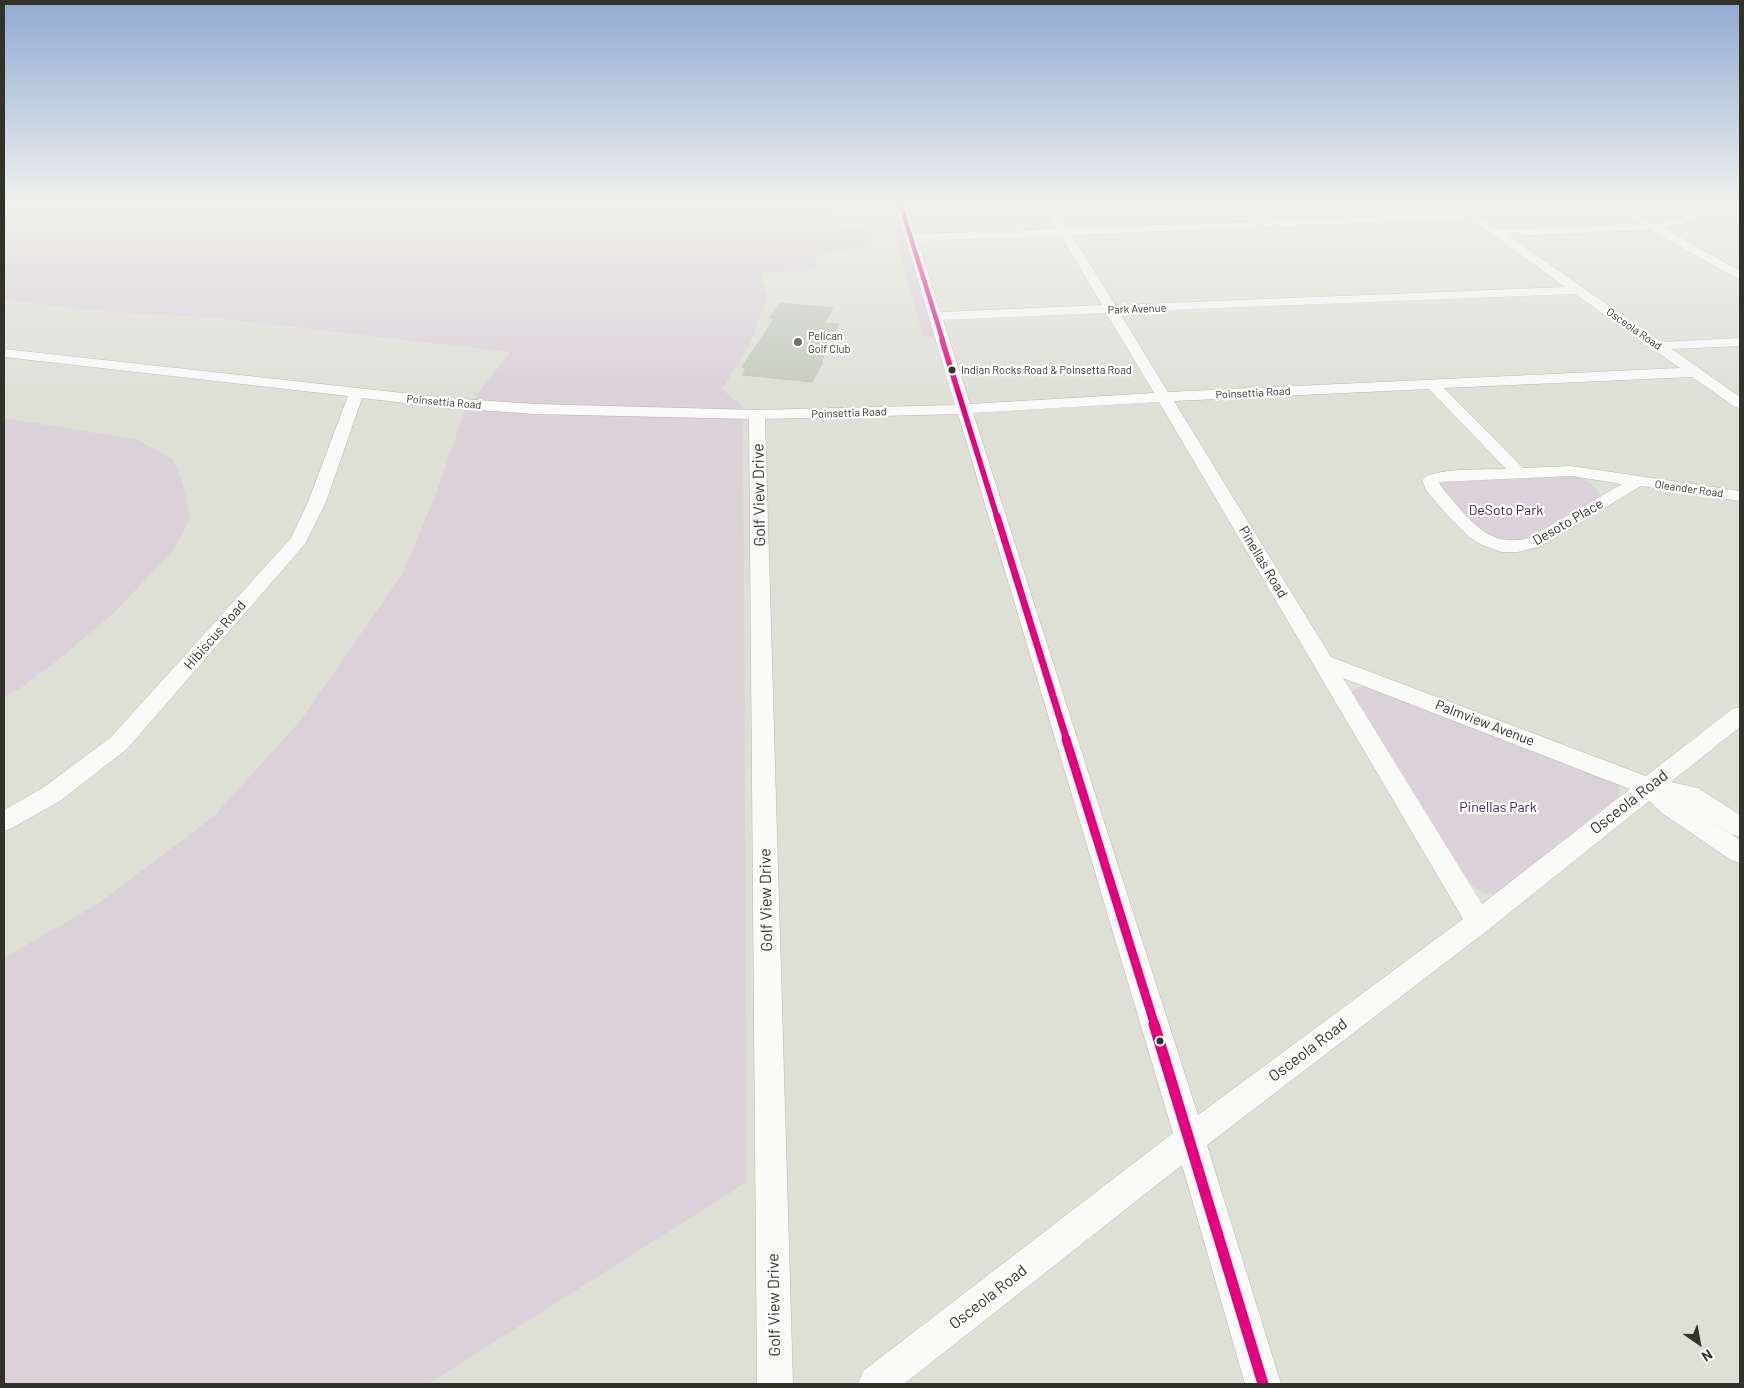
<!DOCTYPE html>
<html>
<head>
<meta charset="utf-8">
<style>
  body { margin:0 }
  #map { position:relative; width:1744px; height:1388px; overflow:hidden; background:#dee0d6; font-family:Barlow,sans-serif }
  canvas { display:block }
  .frame { position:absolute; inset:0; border:5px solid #31332b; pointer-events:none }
  .north { position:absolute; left:1674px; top:1318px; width:50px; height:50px; -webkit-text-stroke:4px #fff; paint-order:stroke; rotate:147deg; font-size:14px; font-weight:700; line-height:20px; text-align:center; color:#31332b }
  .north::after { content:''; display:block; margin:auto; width:18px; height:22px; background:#31332b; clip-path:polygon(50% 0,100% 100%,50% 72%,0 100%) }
</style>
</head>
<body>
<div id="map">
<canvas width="1744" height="1388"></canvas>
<div class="frame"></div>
<div class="north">N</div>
</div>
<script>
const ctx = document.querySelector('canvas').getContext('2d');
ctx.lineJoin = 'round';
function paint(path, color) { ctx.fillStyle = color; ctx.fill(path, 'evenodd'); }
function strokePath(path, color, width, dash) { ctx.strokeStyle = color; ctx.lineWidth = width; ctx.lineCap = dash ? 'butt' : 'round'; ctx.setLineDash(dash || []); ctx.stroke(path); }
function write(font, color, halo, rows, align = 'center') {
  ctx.font = font + ' Barlow,sans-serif'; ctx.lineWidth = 4.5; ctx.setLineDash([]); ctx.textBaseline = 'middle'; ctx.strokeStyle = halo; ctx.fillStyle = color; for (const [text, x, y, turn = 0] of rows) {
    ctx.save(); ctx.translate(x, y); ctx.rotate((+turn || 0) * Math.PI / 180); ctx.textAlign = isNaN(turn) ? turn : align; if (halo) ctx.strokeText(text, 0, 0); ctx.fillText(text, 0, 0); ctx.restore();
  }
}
paint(new Path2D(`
  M4 203H837L838 208 832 215 801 221 797 229 831 233 839 230 863 227 871 231 872 241 862 248 818 255 815 267 808 270 761 274 768 296 749 346 722 389 743 407 747 1182 428 1384H4V958L99 903 214 816 301 720 403 573 437 491 465 410 510 352 214 318 101 311 4 300Z
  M891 221H900L935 336 923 337Z
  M4 418 138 440 174 460 183 484 190 519 174 549 115 612 58 660 21 688 4 697Z
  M1572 476C1583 480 1599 484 1600 498L1518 542 1483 536 1440 487 1441 483 1446 481Z
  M1359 687H1369L1609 779 1619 785 1620 795 1495 894 1483 893 1469 883 1354 701 1352 692Z`), '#dad1d9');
const building = new Path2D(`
  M780 303 833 308 824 323 839 324 825 351H826L821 362H823L812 382 742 375 746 368 742 367 774 319 770 318Z`);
paint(building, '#c6cabd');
strokePath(building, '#c2c3bc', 1);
const minor = new Path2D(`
  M895 203H905L915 234 1057 229 1042 203H1052L1068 228 1266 221 1248 203H1259L1278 220 1462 213 1458 209 1463 206 1500 230 1639 223 1608 205 1607 203H1619L1654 223 1676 219 1730 203H1740V206L1682 224 1664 228 1740 271V280L1650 230 1509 236 1661 342 1740 338V346L1672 349 1740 397V408L1735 407 1692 377 1444 388 1523 468 1571 466 1740 491V501L1641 486 1541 546 1518 552H1502L1482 545 1469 537 1447 515 1426 490 1422 480C1431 467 1489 470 1506 469L1429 389 1174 401 1331 657 1646 776 1732 709 1740 707V727L1671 782 1698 788 1740 815V837L1731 834 1683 803 1740 840V863L1731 860 1663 814 1649 801 1488 930 1207 1145 1281 1384H1245L1182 1165 904 1384H858L863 1371 1173 1133 958 414 765 419 793 1384H757L749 419 535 414 448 408 362 398 326 502 305 544 127 749 60 801 12 828 4 831V810L44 787 111 737 291 538 308 502 348 396 4 357V349L448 398 535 404 757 410 955 405ZM1471 219 1565 287 1115 305 1072 235ZM1061 236 1102 305 940 312 918 241ZM1575 294 1680 368 1168 392 1119 312ZM1106 313 1154 393 970 404 943 320ZM1159 402 1463 919 1198 1115 973 413ZM1571 476 1622 484 1529 538C1495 547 1476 528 1456 504 1450 497 1443 490 1439 482ZM1343 678 1630 789 1482 904Z`);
strokePath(minor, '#b3b5ad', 1);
paint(minor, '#fafaf9');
strokePath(new Path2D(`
  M900 203 943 341`), '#e5007d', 4.5);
strokePath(new Path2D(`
  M942 340 997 517`), '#e5007d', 5.5);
strokePath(new Path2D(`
  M997 516 1067 741`), '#e5007d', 7);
strokePath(new Path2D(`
  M1066 739 1155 1026`), '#e5007d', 9);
strokePath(new Path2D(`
  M1154 1024 1263 1384`), '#e5007d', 11);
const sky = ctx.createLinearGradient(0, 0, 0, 397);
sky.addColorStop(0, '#90aad2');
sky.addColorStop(0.51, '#f0f1ed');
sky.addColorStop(1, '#f0f1ed00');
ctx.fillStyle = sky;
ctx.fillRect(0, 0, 1744, 397);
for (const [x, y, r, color] of [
  [798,342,5,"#6e7067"],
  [952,370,4.5,"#31332b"],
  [1160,1041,4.5,"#31332b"]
]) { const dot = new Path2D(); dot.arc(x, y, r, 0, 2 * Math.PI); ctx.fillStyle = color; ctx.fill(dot); strokePath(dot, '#fff', 2); }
write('11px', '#31332b', '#fff', [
  ["Park Avenue",1137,309,-2],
  ["Osceola Road",1634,329,35],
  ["Poinsettia Road",1253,393,-3],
  ["Poinsettia Road",444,402,5],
  ["Poinsettia Road",849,413,-2],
  ["Oleander Road",1689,489,8]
]);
write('11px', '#31332b', '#fff', [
  ["Pelican",808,336],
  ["Golf Club",808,349]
], 'left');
write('11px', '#31332b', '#fff', [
  ["Indian Rocks Road & Poinsetta Road",961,370]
], 'left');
write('14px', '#44204d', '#fff', [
  ["DeSoto Park",1506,510],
  ["Pinellas Park",1498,807]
]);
write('14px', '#31332b', '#fff', [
  ["Desoto Place",1568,522,-30],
  ["Pinellas Road",1263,562,59],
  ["Hibiscus Road",215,635,-49],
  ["Palmview Avenue",1485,723,21]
]);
write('16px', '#31332b', '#fff', [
  ["Golf View Drive",759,495,-91],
  ["Osceola Road",1629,802,-38],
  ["Golf View Drive",766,900,-91],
  ["Osceola Road",1308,1050,-37],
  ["Osceola Road",988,1297,-38],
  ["Golf View Drive",774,1305,-91]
]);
</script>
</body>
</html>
